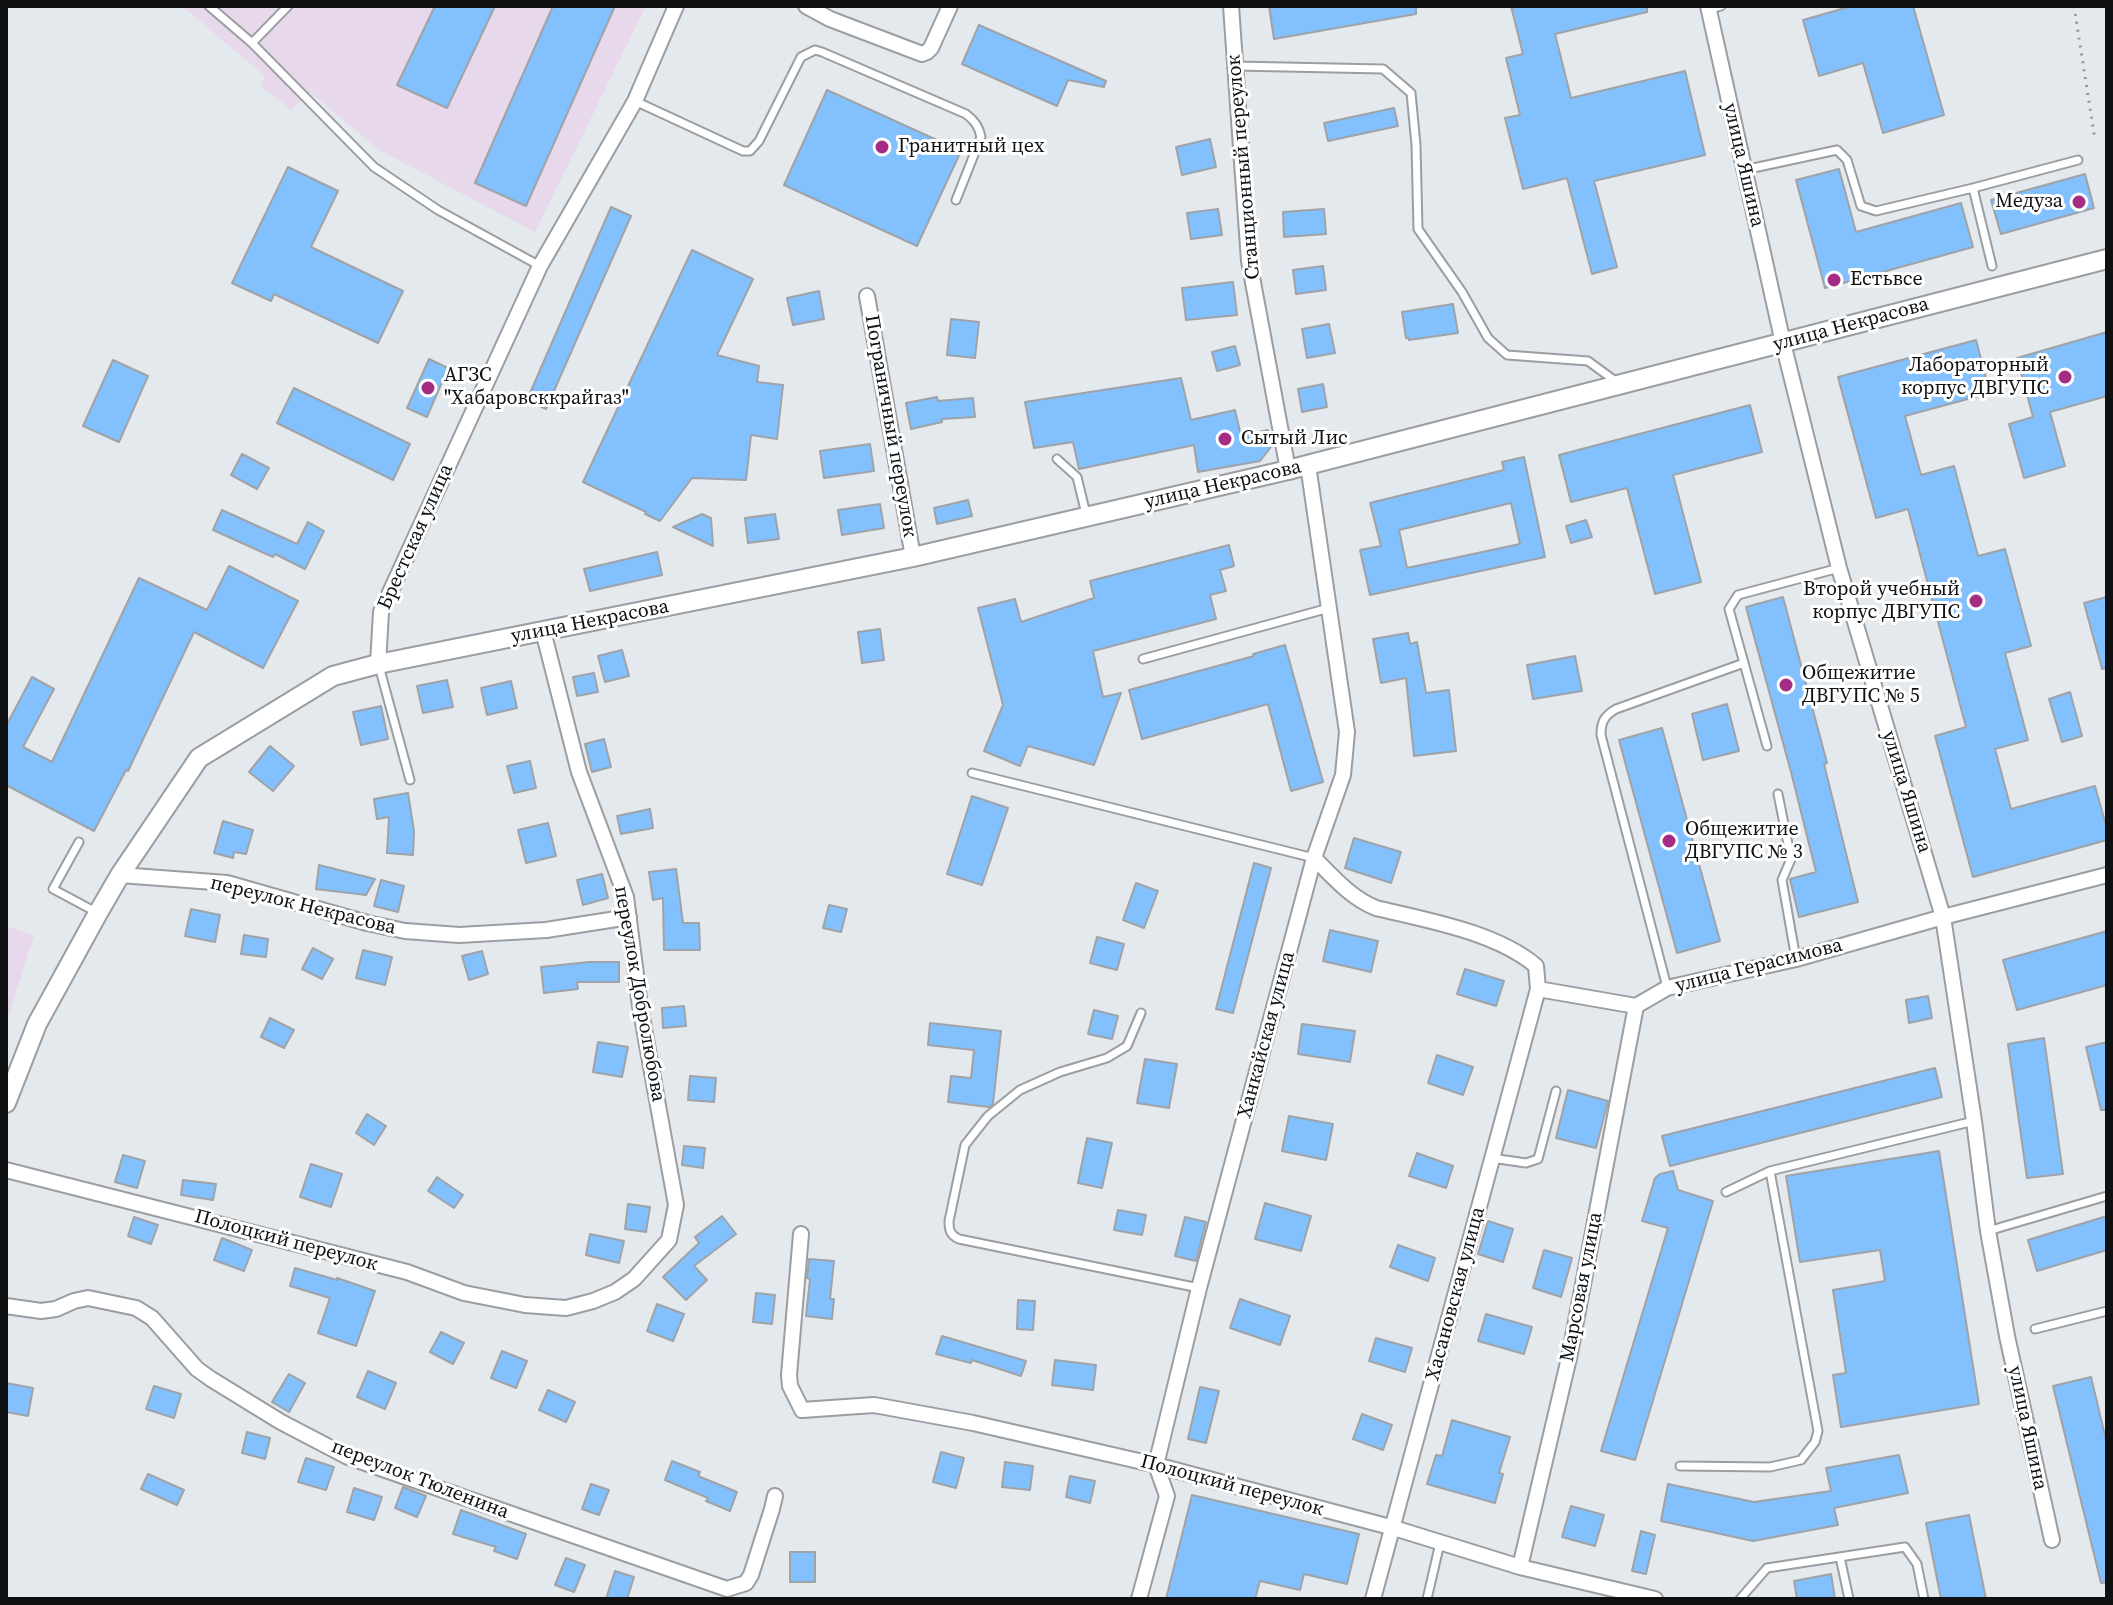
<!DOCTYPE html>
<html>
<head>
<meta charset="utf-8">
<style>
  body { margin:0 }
  #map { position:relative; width:2113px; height:1605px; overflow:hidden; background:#e4e9ed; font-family:"Source Serif 4",serif }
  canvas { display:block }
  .frame { position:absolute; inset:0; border:8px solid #0f1012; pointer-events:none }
</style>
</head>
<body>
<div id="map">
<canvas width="2113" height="1605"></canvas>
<div class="frame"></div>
</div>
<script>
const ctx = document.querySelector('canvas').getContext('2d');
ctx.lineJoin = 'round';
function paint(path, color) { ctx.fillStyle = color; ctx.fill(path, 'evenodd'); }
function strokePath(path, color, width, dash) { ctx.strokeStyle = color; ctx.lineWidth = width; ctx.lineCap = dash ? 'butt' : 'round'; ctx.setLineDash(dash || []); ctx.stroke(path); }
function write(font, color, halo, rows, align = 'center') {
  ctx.font = font + ' "Source Serif 4",serif'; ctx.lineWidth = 6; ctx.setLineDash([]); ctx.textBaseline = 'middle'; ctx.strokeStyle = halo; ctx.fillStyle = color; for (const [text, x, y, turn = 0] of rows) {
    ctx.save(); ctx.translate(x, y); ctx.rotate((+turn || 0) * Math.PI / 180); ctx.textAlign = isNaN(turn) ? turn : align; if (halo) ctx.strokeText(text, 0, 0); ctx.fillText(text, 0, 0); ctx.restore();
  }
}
paint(new Path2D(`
  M182 6H646L535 232 379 150 310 92 291 110 261 86 265 76Z
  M6 926 34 935 6 1024Z`), '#e7d8eb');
const building = new Path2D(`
  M435 6H495L447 108 397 85Z
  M553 6H615L526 206 475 183Z
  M1269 6H1416V14L1274 39Z
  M1511 6H1647V12L1555 34 1571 98 1685 71 1705 155 1594 181 1617 267 1592 274 1567 178 1523 189 1505 118 1520 115 1506 58 1523 54Z
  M1852 6H1913L1944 115 1883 133 1863 63 1819 76 1803 20Z
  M979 25 1106 81 1104 87 1068 80 1057 106 962 64Z
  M827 90 961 151 917 246 784 185Z
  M1394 108 1398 126 1328 141 1324 123Z
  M1210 139 1216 167 1182 175 1176 147Z
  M288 167 338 191 311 247 403 291 378 343 274 294 271 301 232 283Z
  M1839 169 1856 232 1961 203 1973 247 1825 288 1796 180Z
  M2085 174 2094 208 2001 234 1991 200Z
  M611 207 631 216 546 409 527 400Z
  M1218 209 1222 235 1191 239 1187 213Z
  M1324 209 1326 234 1284 237 1283 212Z
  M692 250 753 279 717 355 759 366 757 382 783 385 777 439 751 435 746 480 692 478 660 521 645 514 646 512 583 482Z
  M1323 266 1326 290 1296 294 1293 270Z
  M1233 282 1237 315 1186 320 1182 288Z
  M819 291 824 319 793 325 787 298Z
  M1453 304 1458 333 1409 340V338H1406L1402 312Z
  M951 319 979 322 975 358 947 355Z
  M1329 324 1335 353 1307 358 1302 329Z
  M2107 332V396L2050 412 2065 466 2024 478 2009 424 2033 417 2017 358Z
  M1976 340 1990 393 1905 416 1921 475 1954 466 1978 556 2005 549 2031 646 2005 653 2028 740 1995 749 2011 809 2095 786 2107 829V840L1973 877 1935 736 1966 727 1908 509 1876 518 1838 377Z
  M1235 346 1240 365 1217 371 1212 352Z
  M429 359 448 368 427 417 407 408Z
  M113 360 148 376 119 442 83 426Z
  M1181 378 1191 420 1235 410 1241 436 1268 430 1271 447 1260 461 1198 472 1194 445 1079 469 1073 442 1034 448 1025 402Z
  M1323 384 1327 407 1302 412 1298 389Z
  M294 388 410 444 393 480 277 423Z
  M937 397 938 401 973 398 975 417 942 419V422L911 429 906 403Z
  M1750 405 1762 452 1673 475 1701 582 1655 594 1627 488 1571 502 1559 455Z
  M870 444 874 471 824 478 820 451Z
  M242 454 269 468 257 489 231 475Z
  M1524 457 1545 557 1370 595 1360 550 1381 546 1370 503 1504 470 1502 462ZM1511 503 1520 544 1407 568 1399 530Z
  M968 500 972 516 937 524 934 508Z
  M880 504 884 528 842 535 838 510Z
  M222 510 297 544 308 522 324 531 305 569 275 554 273 557 213 530Z
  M702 514 711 518 713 546 673 527Z
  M775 514 779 539 748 543 745 518Z
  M1586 520 1592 537 1571 543 1566 526Z
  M1229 545 1234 566 1220 570 1226 591 1210 595 1216 619 1093 651 1103 697 1121 693 1094 765 1028 746 1020 766 984 751 1003 705 978 608 1015 599 1021 622 1094 598 1090 581Z
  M657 552 662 575 590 591 584 569Z
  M229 566 298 601 263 668 194 632 128 771 126 770 94 831 6 785V726L32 677 54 689 23 747 52 762 139 578 207 610Z
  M1783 597 1827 763 1824 764 1858 902 1799 917 1790 879 1816 872 1791 772 1746 607Z
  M2107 597V668L2102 669 2084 603Z
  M880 629 884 660 862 663 858 632Z
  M1408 633 1410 644 1417 642 1426 693 1449 690 1456 751 1414 756 1406 678 1381 683 1373 639Z
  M1285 645 1323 782 1291 791 1268 704 1142 739 1129 690 1254 656 1253 654Z
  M622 650 629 676 605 682 598 656Z
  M1575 656 1582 691 1533 699 1527 665Z
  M594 673 598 692 577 696 573 677Z
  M447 680 453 707 423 713 417 686Z
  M511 681 517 708 487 715 481 688Z
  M2070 692 2082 736 2062 742 2049 699Z
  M1727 704 1739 751 1703 760 1692 714Z
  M381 706 388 739 361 745 353 712Z
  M1662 728 1720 941 1677 953 1619 740Z
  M604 739 611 767 592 772 585 744Z
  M270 746 294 766 273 791 249 772Z
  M530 761 536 788 514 793 507 766Z
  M408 793 414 831 413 855 387 853 389 817 377 819 374 799Z
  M972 796 1008 808 982 885 947 874Z
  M650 809 653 828 621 834 617 816Z
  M223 821 253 830 246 854 234 852 233 858 214 853Z
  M548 823 556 856 526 863 518 830Z
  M1354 838 1401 852 1391 883 1345 868Z
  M1254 863 1271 868 1233 1013 1216 1009Z
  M319 865 375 879 366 895 316 889Z
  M676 869 683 923H699L700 950H664L663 898 653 900 649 872Z
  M602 874 608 898 583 905 577 880Z
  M381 880 404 886 398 912 374 906Z
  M1136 883 1158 891 1144 928 1123 920Z
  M829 905 847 909 841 932 823 928Z
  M191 909 220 915 215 942 185 936Z
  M1330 930 1378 941 1371 972 1323 961Z
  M2107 931V985L2017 1010 2003 960Z
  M244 935 268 939 266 957 241 954Z
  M1097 937 1124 944 1117 970 1090 963Z
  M313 948 333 959 322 979 302 969Z
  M363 950 392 957 385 985 356 978Z
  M482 951 488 974 469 980 462 956Z
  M589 962H619V982H577L578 989 544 993 541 967Z
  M1465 969 1504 981 1496 1006 1457 994Z
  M1928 996 1932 1018 1909 1023 1906 1000Z
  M684 1006 686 1026 663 1028 662 1008Z
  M1094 1010 1118 1016 1112 1039 1088 1034Z
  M270 1018 294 1030 284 1048 261 1037Z
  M930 1023 1001 1031 993 1104 989 1107 948 1102 951 1076 971 1078 974 1050 928 1045Z
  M1302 1024 1355 1031 1350 1062 1298 1054Z
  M2044 1038 2063 1174 2027 1178 2008 1044Z
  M598 1042 628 1047 622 1077 593 1072Z
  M2107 1042V1110H2101L2086 1047Z
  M1437 1055 1473 1067 1463 1095 1428 1083Z
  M1145 1059 1177 1064 1169 1108 1137 1103Z
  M1935 1068 1942 1097 1670 1166 1662 1136Z
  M690 1076 716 1078 714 1102 688 1100Z
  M1568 1090 1608 1101 1596 1148 1556 1138Z
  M367 1114 386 1126 374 1145 356 1133Z
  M1289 1116 1333 1124 1326 1160 1282 1151Z
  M1087 1138 1112 1143 1102 1188 1078 1183Z
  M684 1146 705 1148 703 1168 682 1165Z
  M1939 1151 1979 1404 1841 1427 1833 1375 1846 1373 1833 1290 1885 1281 1880 1250 1800 1262 1786 1176Z
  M1417 1153 1453 1166 1446 1188 1409 1176Z
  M123 1155 145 1161 137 1188 115 1182Z
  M311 1164 342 1174 331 1207 300 1197Z
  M1673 1171 1678 1190 1713 1201 1635 1460 1601 1451 1668 1228 1642 1221 1655 1178 1660 1174Z
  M437 1177 463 1195 454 1208 428 1191Z
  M183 1180 216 1184 213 1200 181 1195Z
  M1265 1203 1311 1216 1301 1251 1255 1239Z
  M628 1204 650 1207 646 1232 625 1229Z
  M1118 1210 1146 1215 1142 1235 1114 1230Z
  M722 1216 736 1234 694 1266 707 1280 686 1300 663 1277 699 1243 695 1237Z
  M2107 1216V1250L2037 1271 2028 1240Z
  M134 1217 158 1225 151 1244 128 1236Z
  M1185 1217 1206 1222 1196 1261 1175 1256Z
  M1488 1221 1513 1229 1503 1262 1478 1254Z
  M590 1234 624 1241 619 1263 586 1255Z
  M222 1238 252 1250 244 1271 214 1260Z
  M1398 1245 1435 1258 1428 1281 1390 1267Z
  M1544 1250 1572 1258 1561 1297 1533 1288Z
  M809 1259 834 1261 830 1299H834L832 1319 806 1316 810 1279 807 1278Z
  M295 1268 337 1280V1278L375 1291 356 1346 318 1333 330 1298 290 1286Z
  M756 1293 775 1295 772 1324 753 1322Z
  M1240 1299 1290 1316 1280 1345 1230 1328Z
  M1018 1300 1035 1301 1033 1330 1017 1329Z
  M657 1304 684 1314 673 1341 647 1331Z
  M1486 1314 1532 1327 1524 1354 1478 1341Z
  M441 1332 464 1343 453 1364 430 1352Z
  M942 1336 1026 1361 1021 1376 972 1360 971 1363 936 1354Z
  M1376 1338 1412 1348 1405 1372 1369 1361Z
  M502 1351 527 1361 516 1388 491 1378Z
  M1055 1360 1096 1365 1093 1390 1052 1385Z
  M368 1371 396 1383 385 1409 357 1397Z
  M289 1374 305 1383 289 1412 272 1402Z
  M2091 1377 2107 1444V1582L2101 1583 2053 1386Z
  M6 1383 33 1388 28 1416 6 1412Z
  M154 1386 181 1394 174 1418 146 1409Z
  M1200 1387 1219 1391 1206 1443 1188 1439Z
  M548 1390 575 1402 566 1422 539 1410Z
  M1362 1414 1392 1425 1383 1450 1353 1439Z
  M1452 1420 1510 1437 1499 1473 1503 1474 1495 1503 1427 1484 1436 1455 1442 1456Z
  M247 1432 270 1438 265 1459 242 1453Z
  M941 1452 964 1458 956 1488 933 1482Z
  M1899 1455 1908 1493 1834 1508 1838 1525 1753 1541 1661 1521 1668 1484 1754 1502 1831 1491 1826 1468Z
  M306 1458 334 1467 326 1490 298 1482Z
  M672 1461 700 1472 698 1476 737 1492 730 1511 706 1501 708 1498 665 1480Z
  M1005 1462 1033 1466 1030 1490 1002 1487Z
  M148 1474 184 1490 177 1505 141 1489Z
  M1070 1476 1095 1481 1090 1503 1066 1497Z
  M591 1484 609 1490 599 1515 582 1509Z
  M403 1487 426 1496 417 1517 395 1508Z
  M354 1488 382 1497 374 1520 347 1512Z
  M1192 1495 1359 1534 1347 1584 1304 1574 1300 1590 1260 1581 1255 1599H1166Z
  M1571 1506 1604 1515 1595 1546 1562 1537Z
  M461 1510 526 1534 517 1559 494 1551 496 1547 453 1534Z
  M1969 1515 1986 1599H1941L1926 1523Z
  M1641 1531 1655 1535 1646 1574 1632 1571Z
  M790 1552H815V1582H790Z
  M566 1558 585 1565 574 1592 555 1585Z
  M615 1571 634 1577 627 1599H606Z
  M1831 1574 1835 1599H1797L1794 1581Z`);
paint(building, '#82c1fe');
strokePath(building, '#9fa3a7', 2);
const service = new Path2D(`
  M209 6 252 43 374 167 438 210 540 266
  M1709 9 1721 6
  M252 43 288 6
  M1235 66 1383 69 1411 93 1416 145 1418 229 1462 292 1488 338 1507 355 1588 361 1618 383
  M635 101 743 151H750L759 141 801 57 815 50 822 52 966 114C975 121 979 127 981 137L956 200
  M1744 170 1837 150 1847 160 1861 206 1876 211 1973 188
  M1992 266 1973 188 2078 160
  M1057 459 1077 477 1086 514
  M1143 659 1329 608
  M379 666 410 780
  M1767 746 1729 609 1738 595 1839 568
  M972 773 1314 858
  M1778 794 1791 859 1782 880 1796 959
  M79 842 53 889 96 912
  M1667 987 1601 735C1601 722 1604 716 1616 709L1744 663
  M1141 1013 1127 1046 1107 1058 1060 1072 1020 1090 988 1116 965 1145 949 1221C949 1230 950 1235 959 1239L1199 1288
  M1492 1158 1526 1163 1538 1159 1556 1091
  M1726 1192 1770 1171 1974 1121
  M1988 1231 2107 1196
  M2035 1329 2107 1311
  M1680 1466 1770 1467 1801 1460 1815 1442 1818 1431 1770 1171
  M1840 1557 1849 1599
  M1427 1599 1440 1543
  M1740 1599 1767 1568 1905 1547 1917 1564 1924 1599`);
const minor = new Path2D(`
  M806 6 830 19 922 54 927 52 931 48 950 6
  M1231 6 1249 261 1288 470
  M1708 6 1783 343 1839 568 1943 917 1974 1121 1988 1231 2007 1336 2052 1540
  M867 296 913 557
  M378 664 381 612 540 266 635 101 676 6
  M1314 858C1333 877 1351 898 1376 908 1426 920 1496 932 1536 966L1538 989 1636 1006 1667 988 1796 959 1943 917 2107 875
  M120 875 227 883 367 923 405 931 459 935 546 930 629 917
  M6 1170 407 1272 464 1293 525 1305 566 1308 593 1301 615 1292 634 1279 669 1240 676 1205 640 1006 626 897 579 772 543 631
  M801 1234 789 1375 790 1386 802 1410 874 1405 973 1423 1156 1465 1394 1528 1520 1567 1655 1599
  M6 1306 41 1311 56 1309 74 1301 88 1298 136 1308 152 1318 197 1369 211 1379 281 1422 348 1457 727 1589 746 1583 751 1575 772 1509 775 1496
  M1520 1567 1569 1358 1636 1006
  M1139 1599 1167 1496 1156 1465 1199 1288 1314 858 1343 775 1347 732 1308 465
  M1373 1599 1538 989`);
const tertiary = new Path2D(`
  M6 1103 37 1024 98 913 120 875 199 758 333 676 378 664 913 557 1288 470 2107 259`);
strokePath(service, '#9a9ea2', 11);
strokePath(minor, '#9a9ea2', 18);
strokePath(tertiary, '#9a9ea2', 22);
strokePath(new Path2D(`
  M2074 6 2095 140`), '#94989b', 3, [2, 6]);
strokePath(service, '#fff', 7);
strokePath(minor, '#fff', 14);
strokePath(tertiary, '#fff', 18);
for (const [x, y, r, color] of [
  [882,147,8,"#a42c83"],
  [2079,202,8,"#a42c83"],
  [1834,280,8,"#a42c83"],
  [2065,377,8,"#a42c83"],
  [428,388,8,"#a42c83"],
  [1225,439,8,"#a42c83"],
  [1976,601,8,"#a42c83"],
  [1786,685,8,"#a42c83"],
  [1669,841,8,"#a42c83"]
]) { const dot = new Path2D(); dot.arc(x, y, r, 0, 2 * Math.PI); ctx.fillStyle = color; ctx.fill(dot); strokePath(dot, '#fff', 3); }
write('20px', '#0f1012', '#fff', [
  ["Гранитный цех",898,147],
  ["Медуза",2063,202,"right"],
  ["Естьвсе",1850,280],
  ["Лабораторный",2049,366,"right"],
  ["корпус ДВГУПС",2049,389,"right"],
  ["АГЗС",444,376],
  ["\"Хабаровсккрайгаз\"",444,399],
  ["Сытый Лис",1241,439],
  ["Второй учебный",1960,590,"right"],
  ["корпус ДВГУПС",1960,613,"right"],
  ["Общежитие",1802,674],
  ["ДВГУПС № 5",1802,697],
  ["Общежитие",1685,830],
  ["ДВГУПС № 3",1685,853]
], 'left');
write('20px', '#0f1012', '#fff', [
  ["улица Яшина",1743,165,77],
  ["Станционный переулок",1244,167,-95],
  ["улица Некрасова",1851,325,-15],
  ["Пограничный переулок",890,426,80],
  ["улица Некрасова",1223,485,-13],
  ["Брестская улица",416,537,-66],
  ["улица Некрасова",590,622,-11],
  ["улица Яшина",1906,792,73],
  ["переулок Некрасова",303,906,14],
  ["улица Герасимова",1759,966,-14],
  ["переулок Добролюбова",639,994,80],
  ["Ханкайская улица",1267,1035,-75],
  ["Полоцкий переулок",286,1241,15],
  ["Марсовая улица",1582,1287,-79],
  ["Хасановская улица",1456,1294,-75],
  ["улица Яшина",2027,1428,78],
  ["переулок Тюленина",420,1480,21],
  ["Полоцкий переулок",1232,1486,15]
]);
</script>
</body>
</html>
